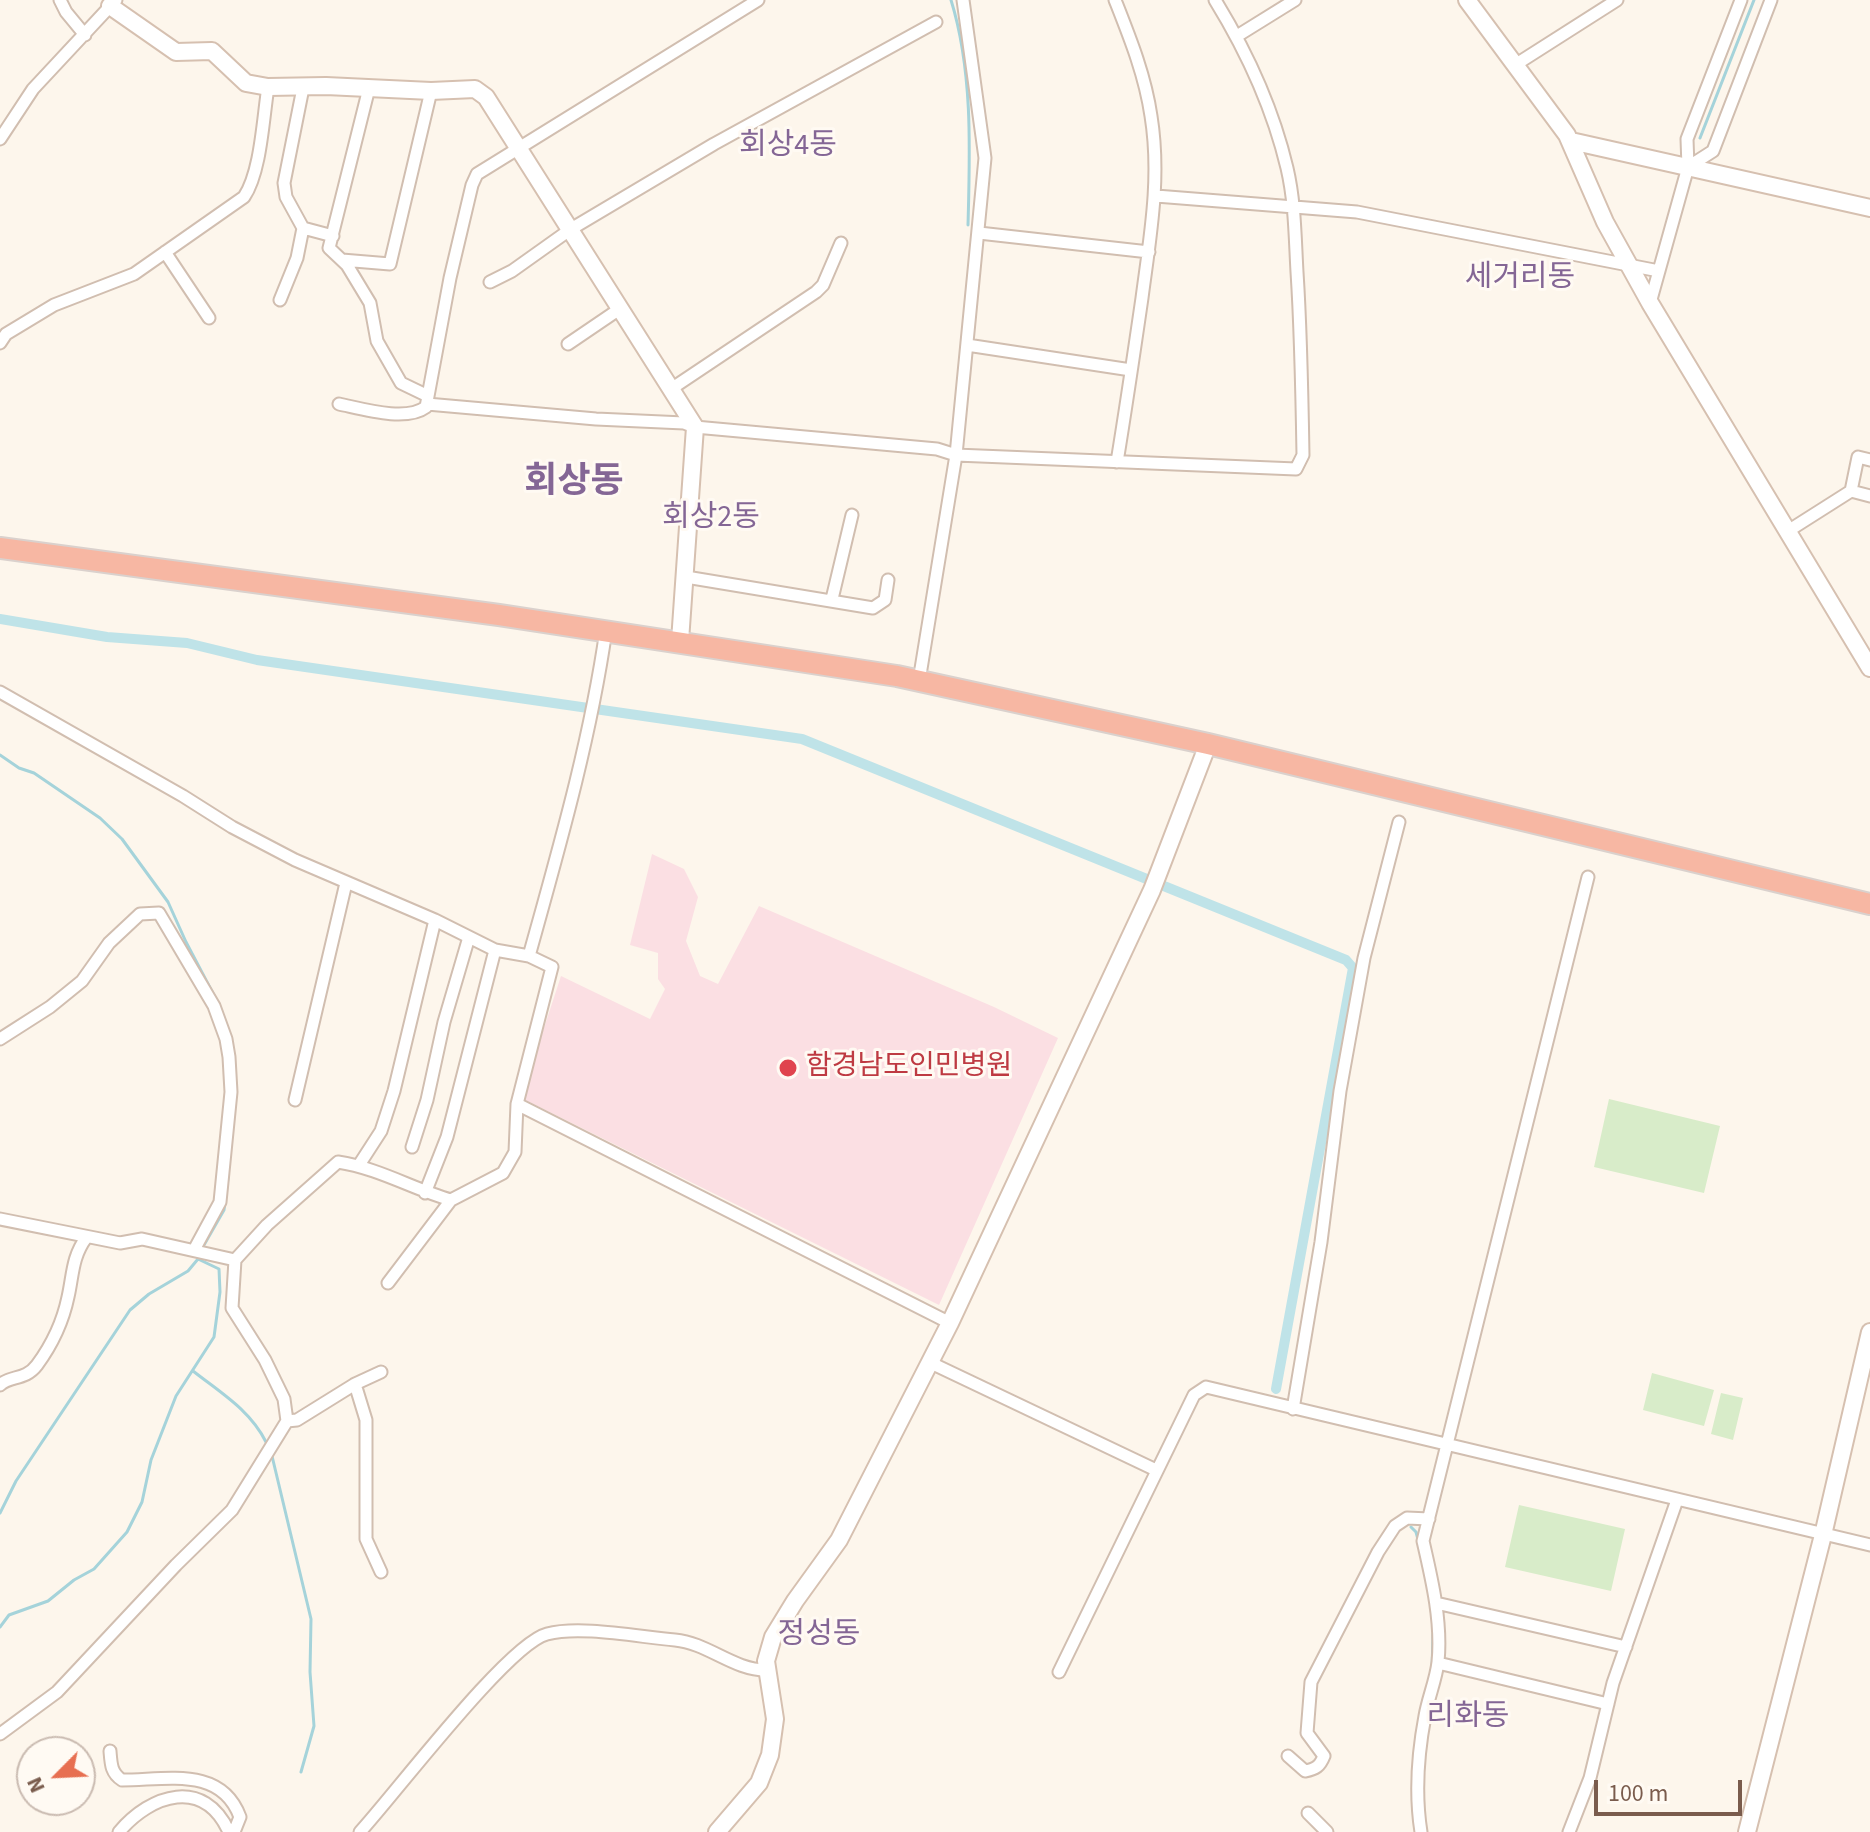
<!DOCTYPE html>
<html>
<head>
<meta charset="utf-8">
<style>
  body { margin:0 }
  #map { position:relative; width:1870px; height:1832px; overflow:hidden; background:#fdf6ec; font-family:"Source Sans 3",sans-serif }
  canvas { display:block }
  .north { position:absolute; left:16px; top:1736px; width:80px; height:80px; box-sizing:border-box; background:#fffaf3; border:2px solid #cabbb1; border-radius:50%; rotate:246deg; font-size:22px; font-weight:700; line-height:32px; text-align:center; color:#7a5c4d }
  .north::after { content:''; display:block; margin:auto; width:28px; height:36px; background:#e76f51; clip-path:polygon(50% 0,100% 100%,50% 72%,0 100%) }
  .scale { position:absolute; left:1594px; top:1780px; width:148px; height:36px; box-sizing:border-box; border:4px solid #7a5c4d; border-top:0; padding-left:10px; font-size:24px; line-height:28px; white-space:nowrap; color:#7a5c4d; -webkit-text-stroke:6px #fffaf3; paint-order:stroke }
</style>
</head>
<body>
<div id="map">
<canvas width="1870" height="1832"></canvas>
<div class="north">N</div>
<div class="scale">100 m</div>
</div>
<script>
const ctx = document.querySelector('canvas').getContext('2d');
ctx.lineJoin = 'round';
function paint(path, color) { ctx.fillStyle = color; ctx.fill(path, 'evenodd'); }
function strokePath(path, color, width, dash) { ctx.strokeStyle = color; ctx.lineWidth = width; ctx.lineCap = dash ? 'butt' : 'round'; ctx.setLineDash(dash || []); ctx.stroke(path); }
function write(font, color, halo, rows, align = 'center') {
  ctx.font = font + ' "Source Sans 3","Noto Sans KR",sans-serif'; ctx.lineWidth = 6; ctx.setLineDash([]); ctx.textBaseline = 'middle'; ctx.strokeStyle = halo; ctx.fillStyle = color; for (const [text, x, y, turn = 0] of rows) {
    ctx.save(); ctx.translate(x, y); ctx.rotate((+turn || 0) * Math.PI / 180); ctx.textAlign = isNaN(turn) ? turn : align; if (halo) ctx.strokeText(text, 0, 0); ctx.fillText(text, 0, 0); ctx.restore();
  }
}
paint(new Path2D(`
  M652 854 684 869 698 897 686 941 700 976 718 984 759 906 994 1007 1058 1038 939 1305 521 1098 561 976 650 1019 665 989 658 979V953L630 945Z`), '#fbdfe3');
paint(new Path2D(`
  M1609 1099 1720 1126 1704 1193 1594 1167Z
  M1652 1373 1714 1390 1704 1426 1643 1410Z
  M1721 1393 1743 1398 1733 1440 1711 1434Z
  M1519 1505 1625 1529 1611 1591 1505 1567Z`), '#d8ecc9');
strokePath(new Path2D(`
  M951 0C973 71 970 151 968 225
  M1700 138 1754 0
  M0 755 19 768 34 773 100 818 122 839 168 902 186 942 217 1001
  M204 1245 224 1210 228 1178
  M193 1371C221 1393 250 1410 266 1442
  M272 1456 311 1619 310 1672 314 1726 301 1772
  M0 1513 16 1481 130 1310 149 1294 188 1271 198 1259 219 1269 220 1292 214 1337 176 1396 151 1460 142 1502 127 1532 94 1569 74 1580 48 1601 9 1615 0 1627
  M1411 1527 1416 1532 1419 1543
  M1432 1670 1433 1634`), '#a5d3da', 3);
strokePath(new Path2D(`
  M0 619 107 637 187 643 257 660 802 739 1346 960 1353 968 1276 1389`), '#bfe3e8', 10);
const street = new Path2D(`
  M60 0 66 12 85 35
  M1115 0C1130 38 1145 75 1151 116 1161 178 1150 237 1142 298 1134 353 1126 407 1117 462
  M1237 36 1295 0
  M1515 65 1617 0
  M369 88 329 248 347 265 370 303 377 341 401 383 428 396
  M0 139 33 89 116 0
  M1688 167 1713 151 1771 0
  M1156 196 1357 212 1659 271
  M303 228 333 236
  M979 233 1149 252
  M165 252 209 318
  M342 260 390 264 431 91
  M490 282 512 271 571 229 714 144 936 22
  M280 300 297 258 303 228 286 197 284 183 303 88
  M1650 303 1688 167 1687 139 1741 0
  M0 343 6 334 54 305 134 274 244 197C261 172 263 118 268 87
  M568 344 621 308
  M967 345 1131 370
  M671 389 816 292 823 285 841 243
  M339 404C363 409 406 422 426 407L450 278 472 185 477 174 758 0
  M427 404 596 419 684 423 695 427 937 449 956 455 1296 469 1303 455C1302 394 1301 333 1297 272 1295 237 1295 202 1287 168 1273 109 1247 52 1215 0
  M1851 491 1870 496
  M1788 531 1851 491 1858 457 1870 460
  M686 577 873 608 885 600 888 580
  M832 599 852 515
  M919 681 956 455 985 158 963 0
  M0 692 183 796 232 827 295 860 435 920 495 950 529 956 552 967 517 1104 515 1152 503 1173 451 1200 388 1283
  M529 956C559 848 590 741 606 630
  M0 1039 50 1007 82 981 109 943 140 914 159 913 214 1006 226 1039 229 1057 231 1092 220 1202 194 1250
  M295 1100 346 883
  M517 1104 950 1323
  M412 1147 427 1100 444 1022 469 937
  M359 1165 381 1131 394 1091 435 920
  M425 1193 447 1137 495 950
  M0 1219 120 1243 142 1239 235 1260
  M931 1363 1156 1470
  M355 1384 366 1420V1539L381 1572
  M0 1385C10 1375 25 1381 37 1365 51 1346 63 1321 68 1297 73 1275 72 1257 86 1238
  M1293 1409 1321 1242 1340 1091 1364 958 1399 822
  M287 1421 297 1420 355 1384 381 1372
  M1436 1603 1626 1647
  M1438 1663 1608 1704
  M1059 1672 1194 1395 1206 1387 1870 1545
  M0 1734 57 1692 176 1565 232 1510 287 1421 284 1399 265 1360 232 1308 235 1260 267 1225 338 1162C378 1168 413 1189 451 1200
  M110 1751C111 1764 111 1773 122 1780 167 1780 221 1766 240 1817L234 1832
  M1288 1756 1305 1771C1316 1769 1320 1766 1324 1756L1307 1733 1311 1682 1378 1552 1395 1526 1407 1518 1429 1519
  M1308 1813 1327 1832
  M119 1832C151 1794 204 1777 229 1832
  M360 1832C395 1794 508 1644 547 1634 580 1625 639 1637 675 1640 708 1643 733 1670 766 1670
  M1421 1832C1415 1794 1418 1753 1425 1716 1428 1698 1436 1680 1438 1662 1442 1622 1432 1580 1423 1541L1588 877
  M1569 1832 1590 1778 1613 1683 1677 1500`);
const secondary = new Path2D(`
  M1467 0 1567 135 1605 222 1650 303 1870 668
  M110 6 176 52 212 51 246 83 268 87 326 86 431 91 475 89 486 97 695 427 680 641
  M1571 141 1870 208
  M717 1832 759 1783 770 1755 775 1719 766 1661 773 1637 795 1601 839 1540 950 1323 1152 890 1208 744
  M1747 1832 1823 1535 1870 1332`);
const highway = new Path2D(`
  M0 548 499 615 897 676 1208 744 1870 904`);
strokePath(street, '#d1beb0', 15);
strokePath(secondary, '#d6c0b0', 20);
strokePath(highway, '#dad1cd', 24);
strokePath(street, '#fff', 11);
strokePath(secondary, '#fff', 16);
strokePath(highway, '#f7b7a3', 20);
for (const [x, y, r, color] of [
  [788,1068,10,"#e0444e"]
]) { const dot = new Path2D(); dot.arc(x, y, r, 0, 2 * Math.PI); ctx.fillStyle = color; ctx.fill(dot); strokePath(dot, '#fffaf3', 3); }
write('28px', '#be3a42', '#fffaf3', [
  ["함경남도인민병원",806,1068]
], 'left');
write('30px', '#846695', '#fffaf3', [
  ["회상4동",788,147],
  ["세거리동",1520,279],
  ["회상2동",711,519],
  ["정성동",819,1636],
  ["리화동",1468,1718]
]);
write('bold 36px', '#846695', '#fffaf3', [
  ["회상동",574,484]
]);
</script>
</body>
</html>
